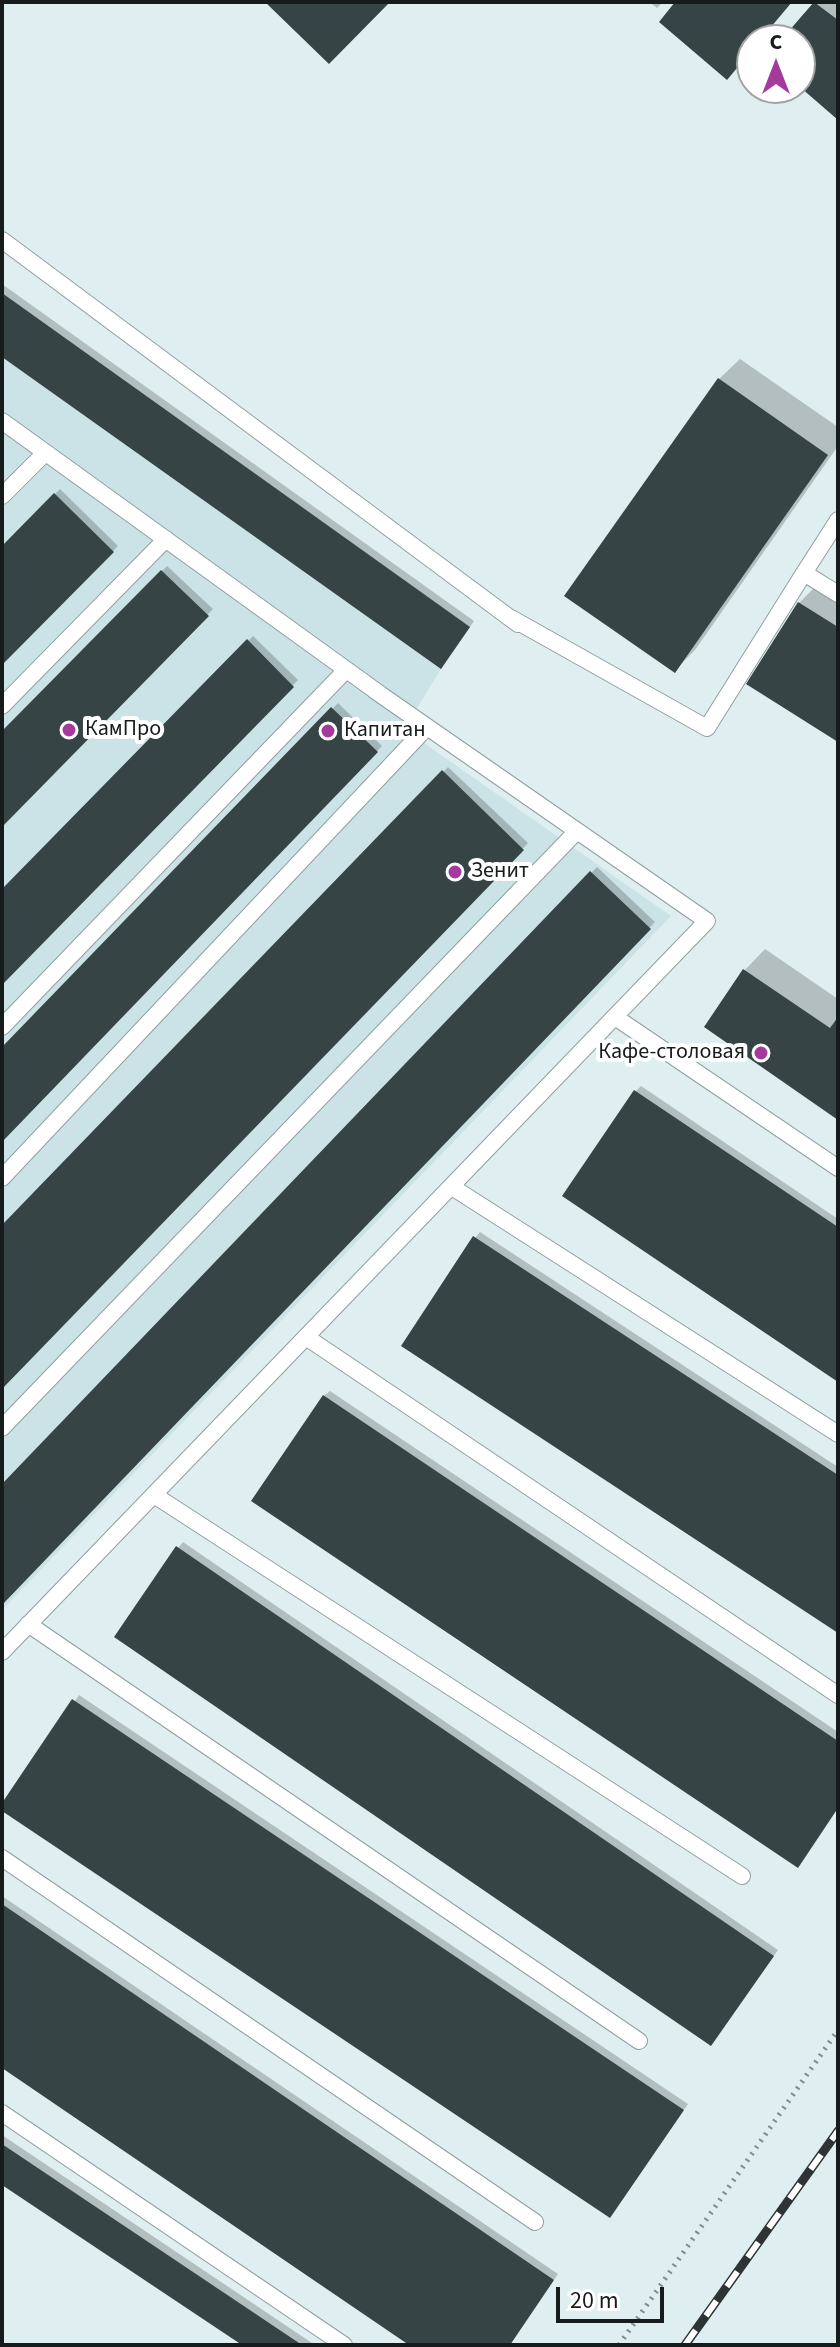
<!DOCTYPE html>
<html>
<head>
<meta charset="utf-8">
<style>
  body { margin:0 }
  #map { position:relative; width:840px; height:2347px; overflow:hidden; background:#dfeef1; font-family:"Source Sans 3",sans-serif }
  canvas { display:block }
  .frame { position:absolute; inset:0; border:4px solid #161b1c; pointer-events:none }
  .north { position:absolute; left:736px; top:24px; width:80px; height:80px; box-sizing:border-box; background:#fff; border:2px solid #a2a4a4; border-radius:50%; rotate:0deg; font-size:22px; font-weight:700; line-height:32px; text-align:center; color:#161b1c }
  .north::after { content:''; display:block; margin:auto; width:28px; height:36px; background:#a33a9c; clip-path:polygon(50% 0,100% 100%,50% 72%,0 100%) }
  .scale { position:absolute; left:556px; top:2287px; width:108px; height:36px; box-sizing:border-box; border:4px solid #161b1c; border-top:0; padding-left:10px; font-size:24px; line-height:28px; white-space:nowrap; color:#161b1c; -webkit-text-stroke:6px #fff; paint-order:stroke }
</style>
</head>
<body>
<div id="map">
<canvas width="840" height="2347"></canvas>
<div class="frame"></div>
<div class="north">С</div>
<div class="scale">20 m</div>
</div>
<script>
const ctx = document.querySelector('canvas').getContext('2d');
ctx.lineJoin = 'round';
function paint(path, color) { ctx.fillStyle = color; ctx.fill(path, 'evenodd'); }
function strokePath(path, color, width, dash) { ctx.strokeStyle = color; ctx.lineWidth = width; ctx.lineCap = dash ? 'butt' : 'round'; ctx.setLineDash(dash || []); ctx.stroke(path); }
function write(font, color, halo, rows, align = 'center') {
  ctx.font = font + ' "Source Sans 3",sans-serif'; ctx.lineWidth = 8; ctx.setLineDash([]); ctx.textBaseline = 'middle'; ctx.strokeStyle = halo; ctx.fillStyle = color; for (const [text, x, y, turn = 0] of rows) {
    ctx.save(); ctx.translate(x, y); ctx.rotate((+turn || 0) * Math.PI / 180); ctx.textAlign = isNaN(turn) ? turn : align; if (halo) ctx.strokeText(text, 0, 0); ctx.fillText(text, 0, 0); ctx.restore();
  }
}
paint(new Path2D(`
  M2 293 470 627 441 669 404 729 671 916 2 1610Z`), '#cbe3e7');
paint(new Path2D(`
  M649 2H663L657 8Z
  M817 2H838V118L800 85V40H784Z
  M2 284 474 621 446 661 2 354Z
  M740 359 838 427V446L695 650 674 671 719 379Z
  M60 489 118 546 2 663V548Z
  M167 566 213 609 2 824V734Z
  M820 582 838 594V740L799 603Z
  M253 636 298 680 2 982V892Z
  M338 703 382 746 2 1139V1050Z
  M448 767 528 843 2 1386V1228Z
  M597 867 655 922 2 1603V1487Z
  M765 949 838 999V1118L707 1026 745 970Z
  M641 1086 838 1219V1380L636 1091Z
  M480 1232 838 1467V1630L475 1238Z
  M330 1391 838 1732V1808L324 1396Z
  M183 1542 778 1950 716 2038 178 1548Z
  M79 1695 688 2104 615 2210 610 2216 2 1808Z
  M2 1896 558 2274 510 2345H413L2 2066Z
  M2 2135 315 2345H246L2 2182Z`), '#0003');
paint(new Path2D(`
  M265 2H390L329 64Z
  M675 2H792L760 40H752V50L727 80 659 22Z
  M814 2 838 20V120L800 87V40H781Z
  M2 293 470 627 441 669 2 357Z
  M718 378 828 455 675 673 564 596Z
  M54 493 114 552 2 665V546Z
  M161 570 209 616 2 827V731Z
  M798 602 838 627V742L746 684Z
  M247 639 294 687 2 985V889Z
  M331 707 378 752 2 1142V1047Z
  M442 770 524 850 2 1389V1225Z
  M590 871 651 929 2 1605V1484Z
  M743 969 830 1028 838 1017V1120L704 1027Z
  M634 1090 838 1227V1382L562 1196Z
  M473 1236 838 1475V1633L401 1346Z
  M323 1395 838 1741V1808L798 1868 251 1501Z
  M176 1546 774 1956 711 2046 114 1637Z
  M72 1699 684 2110 610 2218 2 1811V1803Z
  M2 1904 554 2280 510 2345H409L2 2068Z
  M2 2144 302 2345H242L2 2185Z`), '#374445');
const lane = new Path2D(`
  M2 240 518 624
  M2 421 380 694
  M2 496 45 453
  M804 573 838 520
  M511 618 707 728 804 573 838 594
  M2 706 166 539
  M615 1017 838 1168
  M2 1027 346 670
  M2 1178 427 727
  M452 1187 838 1434
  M306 1337 838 1695
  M2 1428 577 831
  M154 1495 742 1876
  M28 1624 639 2041
  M2 1652 707 921 374 690
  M2 1858 535 2222
  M2 2113 344 2345`);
strokePath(lane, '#919fa1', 18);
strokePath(new Path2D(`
  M619 2345 838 2030`), '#818c8e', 5, [2, 6]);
strokePath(lane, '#fff', 16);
const rail = new Path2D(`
  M685 2345 838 2131`);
strokePath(rail, '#2e3435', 9);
strokePath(rail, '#fff', 6, [18]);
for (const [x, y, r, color] of [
  [69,730,8,"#a33a9c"],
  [328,731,8,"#a33a9c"],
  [455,872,8,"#a33a9c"],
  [761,1053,8,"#a33a9c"]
]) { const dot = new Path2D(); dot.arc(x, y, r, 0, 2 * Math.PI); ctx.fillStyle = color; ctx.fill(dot); strokePath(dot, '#fff', 3); }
write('22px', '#161b1c', '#fff', [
  ["КамПро",85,730],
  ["Капитан",344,731],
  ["Зенит",471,872],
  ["Кафе-столовая",745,1053,"right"]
], 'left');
</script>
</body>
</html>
